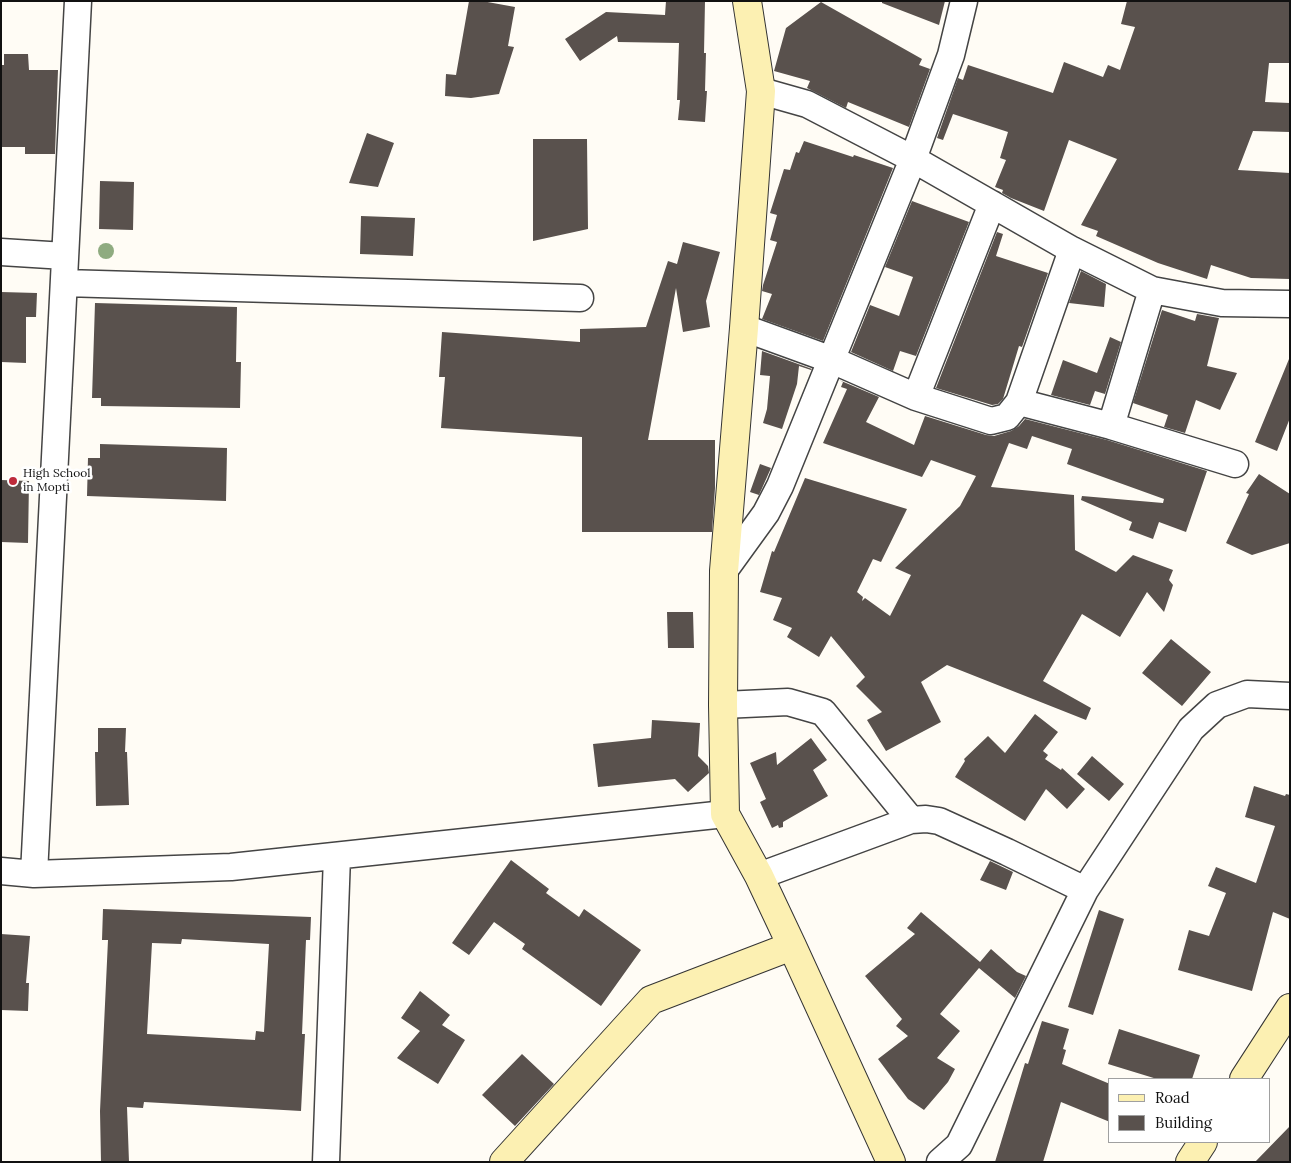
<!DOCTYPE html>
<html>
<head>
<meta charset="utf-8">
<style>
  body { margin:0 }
  #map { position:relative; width:1291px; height:1163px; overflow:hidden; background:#fffcf5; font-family:Lora,serif }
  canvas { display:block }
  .frame { position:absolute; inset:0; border:2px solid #111; pointer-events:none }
  .legend { position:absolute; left:1108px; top:1078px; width:162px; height:65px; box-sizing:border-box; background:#fff; border:1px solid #a0a0a0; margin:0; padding:6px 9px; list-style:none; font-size:15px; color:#111 }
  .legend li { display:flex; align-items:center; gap:10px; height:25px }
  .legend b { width:25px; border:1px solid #a0a0a0 }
</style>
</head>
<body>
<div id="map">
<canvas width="1291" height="1163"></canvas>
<div class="frame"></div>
<ul class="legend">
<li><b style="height:6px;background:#fcf0b2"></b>Road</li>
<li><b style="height:14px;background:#59514d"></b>Building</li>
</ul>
</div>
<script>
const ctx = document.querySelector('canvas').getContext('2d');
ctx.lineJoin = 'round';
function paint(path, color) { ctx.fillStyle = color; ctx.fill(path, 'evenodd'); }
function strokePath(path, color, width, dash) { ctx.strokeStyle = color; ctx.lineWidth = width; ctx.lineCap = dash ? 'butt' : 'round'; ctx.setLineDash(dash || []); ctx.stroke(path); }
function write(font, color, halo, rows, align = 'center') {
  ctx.font = font + ' Lora,serif'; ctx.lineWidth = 5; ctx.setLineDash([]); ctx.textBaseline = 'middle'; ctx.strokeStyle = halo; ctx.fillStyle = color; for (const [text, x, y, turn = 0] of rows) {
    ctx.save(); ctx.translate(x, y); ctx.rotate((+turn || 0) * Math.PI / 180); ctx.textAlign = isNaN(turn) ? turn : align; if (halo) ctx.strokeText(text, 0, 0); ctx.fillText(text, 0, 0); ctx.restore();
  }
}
paint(new Path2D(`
  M469 1H482L515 7 508 46 514 47 499 94 471 98 445 96 446 74 456 75Z
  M666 1H705L704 53H706L705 91H707L705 122 678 120 680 100H677L679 43 618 42 617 36 580 61 565 39 606 12 665 15Z
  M882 1H945L939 25 882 3Z
  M1127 1H1290V63H1269L1265 102 1290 103V132L1253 131 1238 170 1290 173V279L1251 278 1211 265 1207 279 1158 263 1096 236 1098 231 1081 225 1117 159 1069 140 1044 211 1011 198 1002 193 1003 190 995 187 1006 160 1000 158 1008 132 953 114 943 140 937 138 958 78 963 80 968 65 1053 93 1064 62 1103 77 1108 65 1120 70 1135 27 1121 24Z
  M821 2 922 59 919 65 930 69 909 127 848 102 846 108 807 88 810 81 774 71 786 28Z
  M4 54H28L29 70H58L55 154H25V147H1V65H4Z
  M367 133 394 143 378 187 349 183Z
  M533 139H587L588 229 533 241Z
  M804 141 853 157 854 155 893 168 823 341 762 319 772 294 762 291 763 285 777 242 770 240 777 215 770 213 784 169 790 170 796 152 799 153Z
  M100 181 134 182 133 230 99 229Z
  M912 201 969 222 916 356 900 351 893 371 851 352 870 305 899 316 913 277 885 267Z
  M361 216 415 218 413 256 360 254Z
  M997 232 1003 234 996 256 1048 273 1022 347 1019 346 1003 399 998 404 992 405 936 388Z
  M683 242 720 252 706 301 710 327 683 332 676 288 648 440H715V488L712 532H582V437L441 428 445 377H439L442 332 580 342V329L646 327 668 261 677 264Z
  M1081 271 1106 284 1104 307 1069 303Z
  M1 292 37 293 36 317H26V363L1 362Z
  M95 303 237 307 236 362H241L240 408 101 406V398H92Z
  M1162 310 1195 321 1197 314 1219 318 1207 366 1237 373 1220 410 1196 400 1185 433 1164 427 1168 415 1133 403Z
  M1110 337 1121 342 1105 394 1095 391 1090 405 1051 395 1063 360 1097 373Z
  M762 351 812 369 811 370 799 366 797 384 782 429 763 423 767 409 770 376 760 375Z
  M1289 359 1290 418 1277 451 1255 442Z
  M839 380 879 397 866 422 914 445 925 416 986 435 994 436 1011 431 1019 426 1025 419 1107 440 1207 471 1186 532 1159 522 1153 539 1129 530 1132 522 1081 500 1082 496 1163 503 1164 499 1067 464 1072 449 1032 436 1027 449 1009 443 991 487 1074 495 1075 550 1116 572 1133 555 1173 570 1169 580 1173 585 1164 612 1147 592 1120 637 1082 614 1043 681 1091 708 1086 720 947 665 921 682 941 722 886 751 867 720 882 712 856 686 865 677 831 636 819 657 787 637 792 628 773 620 782 598 760 592 772 551 774 552 805 478 907 509 881 562 873 559 857 592 863 597 862 601 865 598 890 616 911 575 895 568 960 506 976 476 931 460 922 477 823 443 847 389 841 387 843 382Z
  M100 444 227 448 226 501 87 496 88 458H100Z
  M760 464 771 468 759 495 750 492Z
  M1259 474 1290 494V543L1252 555 1226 543 1249 494 1246 493Z
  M1 480 29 481 28 543 1 542Z
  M667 612H693L694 648H668Z
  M1171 639 1211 672 1182 706 1142 673Z
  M1035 714 1058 732 1043 751 1048 755 1045 759 1061 770 1062 768 1085 789 1067 809 1046 789 1025 821 955 777 965 761 964 759 988 736 1005 753Z
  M652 720 700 723 698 756 708 766 709 773 688 792 675 779 598 787 593 744 651 738Z
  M98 728H126L125 752H127L129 805 96 806 95 752H98Z
  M811 738 827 760 813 770 828 796 783 822V827L779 828 778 825 772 828 760 802 766 799 750 763 776 752 777 765Z
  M1092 756 1124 784 1109 801 1077 774Z
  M1254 786 1285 796 1286 794 1290 795V919L1273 912 1252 991 1178 970 1189 930 1209 936 1226 893 1208 886 1216 867 1256 883 1275 826 1245 817Z
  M511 860 549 889 546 893 579 917 584 909 641 950 601 1006 522 949 525 944 494 922 469 955 452 943Z
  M990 861 1013 872 1006 890 980 880Z
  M103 909 311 917 310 940H306L302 1034H305L301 1111 144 1102 143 1108 127 1107 129 1162H101L100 1111 108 940H102ZM182 939 269 944 264 1032 256 1031 255 1040 147 1034 152 943 181 944Z
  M1099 910 1124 919 1093 1015 1068 1007Z
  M921 912 980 962 991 949 1017 972 1026 976 1015 998 979 968 940 1014 960 1031 937 1058 955 1069 948 1082 924 1110 908 1099 878 1059 908 1036 896 1026 902 1019 865 976 915 934 907 928Z
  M1 934 30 936 26 983H29L28 1011 1 1010Z
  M420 991 450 1015 442 1025 465 1040 438 1084 397 1058 420 1031 401 1018Z
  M1042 1021 1069 1029 1063 1049 1066 1050 1062 1064 1110 1084V1122L1061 1102 1043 1162H995L1025 1063 1028 1064Z
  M1119 1029 1200 1055 1192 1079H1157L1108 1064Z
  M522 1054 554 1084 515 1126 482 1095Z
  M1290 1126V1162H1255Z`), '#59514d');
const street = new Path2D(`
  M761 91 807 104 913 159 1072 250 1152 290 1222 303 1290 304
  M1 252 65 256
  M64 283 580 298
  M744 328 832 360 916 397 991 421 1007 417 1019 402 1072 250
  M916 397 992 204
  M1019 402 1111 426 1235 464
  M1111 426 1152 290
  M724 571 766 513 780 486 913 159 951 55 964 1
  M723 705 788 702 823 712 911 820
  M1 871 34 874 231 867 725 814
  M34 874 78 1
  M759 876 911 820 926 819 939 821 1007 852 1085 890
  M326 1162 337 856
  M940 1162 959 1145 1085 890 1191 729 1217 705 1247 694 1290 696`);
const secondary = new Path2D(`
  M747 1 761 91 744 328 724 571 723 705 725 814 759 876 792 946 891 1162
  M1244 1079 1290 1008
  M504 1162 651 1000 792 946
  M1190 1162 1203 1142`);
strokePath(street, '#444', 29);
strokePath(secondary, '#333', 30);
strokePath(street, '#fff', 26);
strokePath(secondary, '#fcf0b2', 28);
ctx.fillStyle = '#8fab80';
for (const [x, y] of [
  [106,251]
]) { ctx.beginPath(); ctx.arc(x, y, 8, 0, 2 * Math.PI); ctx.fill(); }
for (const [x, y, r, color] of [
  [13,481,5,"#be2b3b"]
]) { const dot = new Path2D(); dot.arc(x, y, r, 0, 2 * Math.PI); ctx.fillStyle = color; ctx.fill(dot); strokePath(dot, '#fff', 2); }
write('12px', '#111', '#fff', [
  ["High School",23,474],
  ["in Mopti",23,488]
], 'left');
</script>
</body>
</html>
